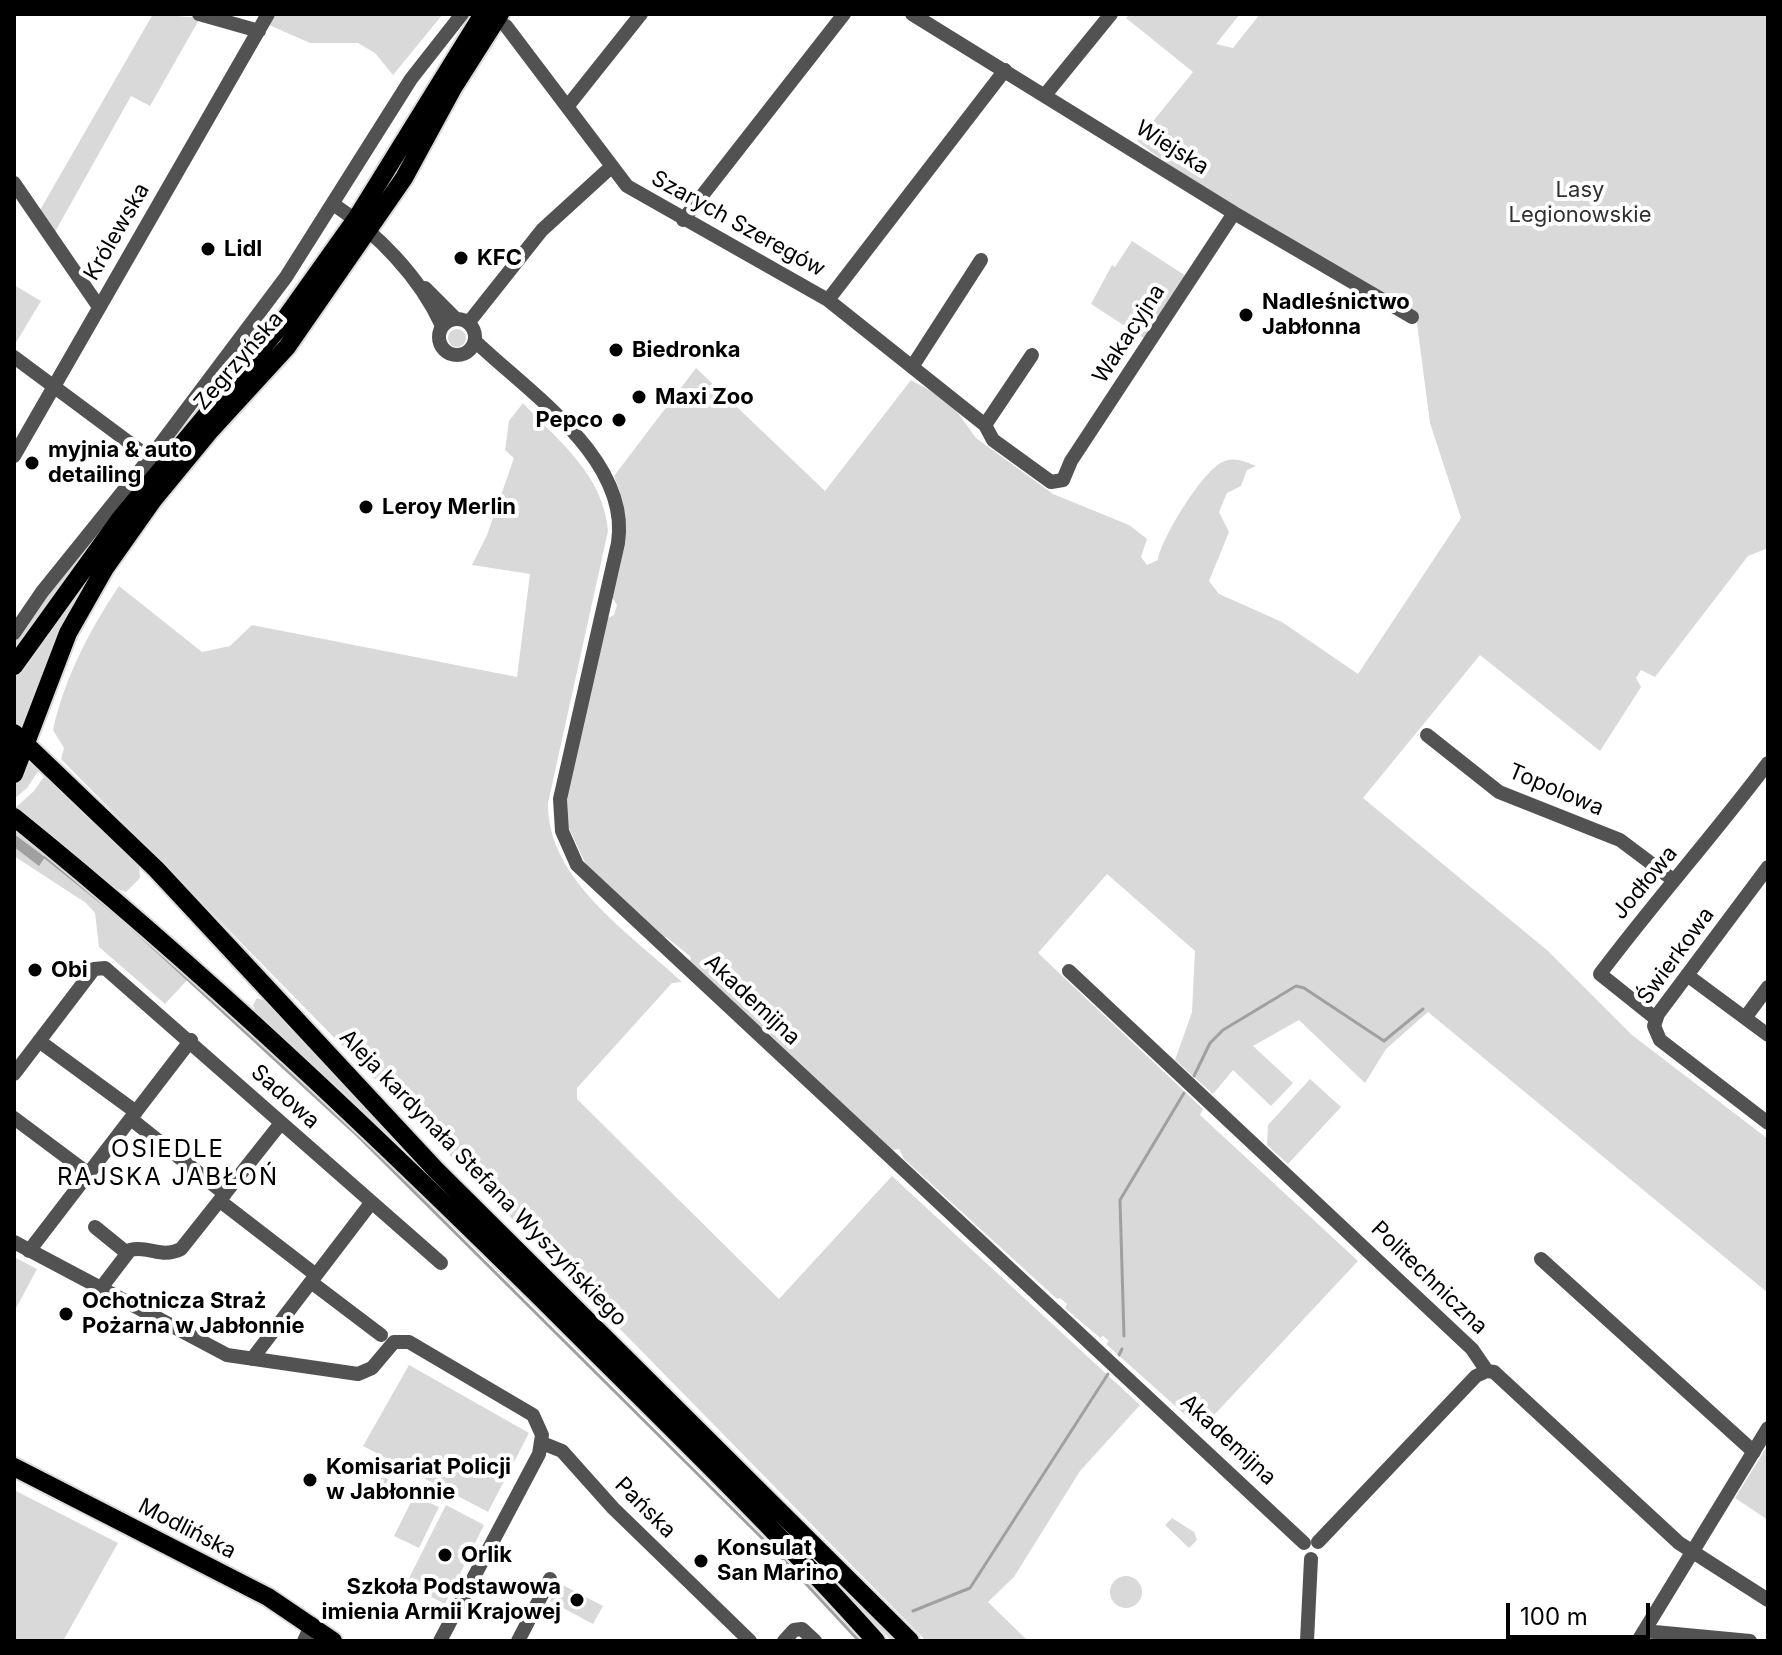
<!DOCTYPE html>
<html>
<head>
<meta charset="utf-8">
<style>
  body { margin:0 }
  #map { position:relative; width:1782px; height:1655px; overflow:hidden; background:#fff; font-family:Inter,sans-serif }
  canvas { display:block }
  .frame { position:absolute; inset:0; border:16px solid #000; pointer-events:none }
  .scale { position:absolute; left:1506px; top:1603px; width:144px; height:36px; box-sizing:border-box; border:4px solid #000; border-top:0; padding-left:10px; font-size:24px; line-height:28px; white-space:nowrap; color:#000; -webkit-text-stroke:6px #fff; paint-order:stroke }
</style>
</head>
<body>
<div id="map">
<canvas width="1782" height="1655"></canvas>
<div class="frame"></div>
<div class="scale">100 m</div>
</div>
<script>
const ctx = document.querySelector('canvas').getContext('2d');
ctx.lineJoin = 'round';
function paint(path, color) { ctx.fillStyle = color; ctx.fill(path, 'evenodd'); }
function strokePath(path, color, width, dash) { ctx.strokeStyle = color; ctx.lineWidth = width; ctx.lineCap = dash ? 'butt' : 'round'; ctx.setLineDash(dash || []); ctx.stroke(path); }
function write(font, color, halo, rows, align = 'center') {
  ctx.font = font + ' Inter,sans-serif'; ctx.lineWidth = 8; ctx.setLineDash([]); ctx.textBaseline = 'middle'; ctx.strokeStyle = halo; ctx.fillStyle = color; for (const [text, x, y, turn = 0] of rows) {
    ctx.save(); ctx.translate(x, y); ctx.rotate((+turn || 0) * Math.PI / 180); ctx.textAlign = isNaN(turn) ? turn : align; if (halo) ctx.strokeText(text, 0, 0); ctx.fillText(text, 0, 0); ctx.restore();
  }
}
paint(new Path2D(`
  M153 14 200 18 150 106 131 96 55 232 40 210Z
  M276 14H443L393 75 375 53 358 43H310L269 25Z
  M1130 14H1240L1216 44 1233 48 1260 14H1768V548L1748 556 1655 677 1641 670 1636 678 1641 687 1600 751 1480 655 1363 798 1548 951 1632 1035 1768 1139V1293L1428 1012 1386 1049 1365 1083 1299 1020 1253 1046 1293 1083 1271 1106 1233 1070 1213 1094 1175 1060 1192 1012 1195 951 1107 874 1038 953 1203 1109 1200 1115 1358 1261 1201 1429 1106 1344 1109 1341 1103 1336 1100 1338 1065 1308 1067 1304 1060 1298 1057 1299 904 1159 899 1149 893 1150 690 961 691 957 666 937 662 940 587 867 569 828 567 796 606 619 614 615 617 605 611 596C621 554 632 518 614 476L696 368 825 491 911 380 949 401 976 438 1053 494 1129 525 1147 539 1141 557 1147 565 1158 560C1161 539 1204 467 1225 461 1236 457 1245 462 1256 466L1247 470 1241 486 1227 493 1219 512 1229 532 1209 581 1219 594 1282 622 1358 674 1461 518 1430 423 1416 316 1178 172 1137 141 1193 72 1126 18Z
  M1132 241 1186 276 1145 339 1091 304 1112 265 1115 267Z
  M341 254 274 351 171 467 119 536 63 631 21 733 14 726V680L129 517 265 356Z
  M14 285 41 301 14 346Z
  M448 338a9 9 0 1 1 18 0a9 9 0 1 1-18 0Z
  M523 403C560 443 603 474 608 531L548 803C547 880 630 933 682 982L672 983 577 1088V1099L779 1299 892 1176 1140 1405 1080 1471 1014 1577 988 1602 1028 1641H926L61 759 64 748 53 730C64 679 90 629 119 586L202 652 230 646 252 625 517 677 530 574 472 565 487 535 514 458 505 450 509 421Z
  M152 469 14 652C14 610 121 504 152 469Z
  M29 756 41 767 27 788 14 799V784Z
  M47 772 139 864 140 878 126 892 106 885 14 809 34 791Z
  M14 825 192 975 165 1004 99 947 95 913 86 903 14 856Z
  M257 998 274 1004 905 1641H892L432 1180 256 1014 253 1005Z
  M1310 1079 1341 1107 1288 1164 1267 1145 1268 1125Z
  M14 1257 37 1269 14 1312Z
  M409 1365 529 1433 488 1512 363 1446Z
  M1768 1445V1520L1735 1498Z
  M382 1476 407 1489 399 1502 375 1489Z
  M14 1490 118 1543 63 1641H14Z
  M414 1496 439 1507 419 1548 394 1536Z
  M446 1505 484 1525 445 1604 406 1584Z
  M1172 1518 1194 1532 1197 1540 1189 1548 1165 1525Z
  M1110 1592a16 16 0 1 1 32 0a16 16 0 1 1-32 0Z
  M559 1583 603 1606 593 1624 550 1601Z`), '#d9d9d9');
paint(new Path2D(`
  M14 834 45 857 39 866 14 847Z`), '#a0a0a0');
strokePath(new Path2D(`
  M45 857 121 918 359 1137 782 1558 859 1641
  M1194 1076 1210 1043 1223 1030 1296 986 1304 988 1384 1041 1423 1009
  M1124 1336 1120 1200 1184 1093
  M1119 1355 1122 1349
  M913 1611 970 1588 1108 1374`), '#a0a0a0', 3);
const major = new Path2D(`
  M14 666 120 519 277 330 356 219 483 14
  M14 733 156 869 435 1169 910 1641
  M14 774 68 633 105 568 153 500 209 432 287 347 404 178 453 88 500 14
  M14 817C206 972 384 1143 559 1316 666 1423 775 1528 876 1641
  M14 1467 268 1597 333 1641`);
strokePath(major, '#dbdbdb', 22);
strokePath(new Path2D(`
  M199 14 259 31
  M912 14 1234 213 1412 317
  M506 26 627 186 828 300 985 425 993 440 1051 482 1063 480 1071 461 1234 213
  M1045 95 1111 14
  M567 107 641 14
  M14 183 99 307
  M333 204C377 233 420 277 442 326
  M683 220 844 14
  M425 288 455 318
  M828 300 1005 70
  M439 337a18 18 0 1 1 36 0a18 18 0 1 1-36 0Z
  M469 322 542 230 610 168
  M475 341C528 392 631 459 618 543L560 799 562 831 577 865 1304 1543
  M14 357 150 458
  M912 367 981 260
  M985 425 1032 355
  M14 456 268 14
  M14 633 42 592 150 458 286 277 411 79 462 14
  M1427 735 1499 792 1620 840 1672 879
  M1768 867 1658 1014 1654 1026 1660 1040 1768 1123
  M1069 971 1472 1349 1487 1371 1494 1372 1679 1543 1768 1600
  M1687 975 1768 1035
  M1655 1018 1600 974C1654 902 1713 836 1768 763
  M1745 1018 1768 987
  M39 1041 136 1112
  M14 1074 94 969 105 968 441 1263
  M14 1118 89 1174
  M131 1119 225 1194
  M220 1201 316 1275
  M95 1227 127 1253
  M14 1242 227 1355 358 1374 372 1368 394 1342H409L533 1415 542 1435 539 1454 440 1641
  M29 1251 191 1040
  M1541 1259 1754 1452
  M311 1282 381 1335
  M101 1288 130 1250C149 1245 161 1259 181 1249L281 1123
  M252 1359 371 1203
  M542 1443 562 1451 613 1508 750 1641
  M1318 1542 1476 1376 1487 1371
  M1644 1631 1750 1641
  M304 1641 312 1624
  M518 1641 550 1579
  M784 1641 794 1630 802 1629 815 1641
  M1307 1641 1311 1559
  M1638 1641 1768 1428`), '#525252', 14);
strokePath(major, '#000', 18);
for (const [x, y, r, color] of [
  [208,249,8,"#000"],
  [461,258,8,"#000"],
  [1246,315,8,"#000"],
  [616,350,8,"#000"],
  [639,397,8,"#000"],
  [619,420,8,"#000"],
  [32,463,8,"#000"],
  [366,507,8,"#000"],
  [35,970,8,"#000"],
  [66,1314,8,"#000"],
  [310,1480,8,"#000"],
  [445,1555,8,"#000"],
  [701,1561,8,"#000"],
  [577,1600,8,"#000"]
]) { const dot = new Path2D(); dot.arc(x, y, r, 0, 2 * Math.PI); ctx.fillStyle = color; ctx.fill(dot); strokePath(dot, '#fff', 3); }
write('22px', '#000', '#fff', [
  ["Wiejska",1172,148,32],
  ["Szarych Szeregów",738,224,29],
  ["Królewska",117,232,-60],
  ["Wakacyjna",1129,334,-57],
  ["Zegrzyńska",239,361,-49],
  ["Topolowa",1556,790,23],
  ["Jodłowa",1645,883,-50],
  ["Świerkowa",1676,956,-54],
  ["Akademijna",752,1000,43],
  ["Sadowa",285,1097,42],
  ["Aleja kardynała Stefana Wyszyńskiego",483,1178,46],
  ["Politechniczna",1429,1278,44],
  ["Akademijna",1228,1440,43],
  ["Pańska",645,1508,45],
  ["Modlińska",187,1529,27]
]);
write('22px', '#303030', '#fff', [
  ["Lasy",1580,190],
  ["Legionowskie",1580,215]
]);
write('bold 22px', '#000', '#fff', [
  ["Lidl",224,249],
  ["KFC",477,258],
  ["Nadleśnictwo",1262,302],
  ["Jabłonna",1262,327],
  ["Biedronka",632,350],
  ["Maxi Zoo",655,397],
  ["Pepco",603,420,"right"],
  ["myjnia & auto",48,450],
  ["detailing",48,475],
  ["Leroy Merlin",382,507],
  ["Obi",51,970],
  ["Ochotnicza Straż",82,1301],
  ["Pożarna w Jabłonnie",82,1326],
  ["Komisariat Policji",326,1467],
  ["w Jabłonnie",326,1492],
  ["Konsulat",717,1548],
  ["San Marino",717,1573],
  ["Orlik",461,1555],
  ["Szkoła Podstawowa",561,1587,"right"],
  ["imienia Armii Krajowej",561,1612,"right"]
], 'left');
ctx.letterSpacing = '2px';
write('24px', '#000', '#fff', [
  ["OSIEDLE",168,1150],
  ["RAJSKA JABŁOŃ",168,1178]
]);
ctx.letterSpacing = '0px';
</script>
</body>
</html>
